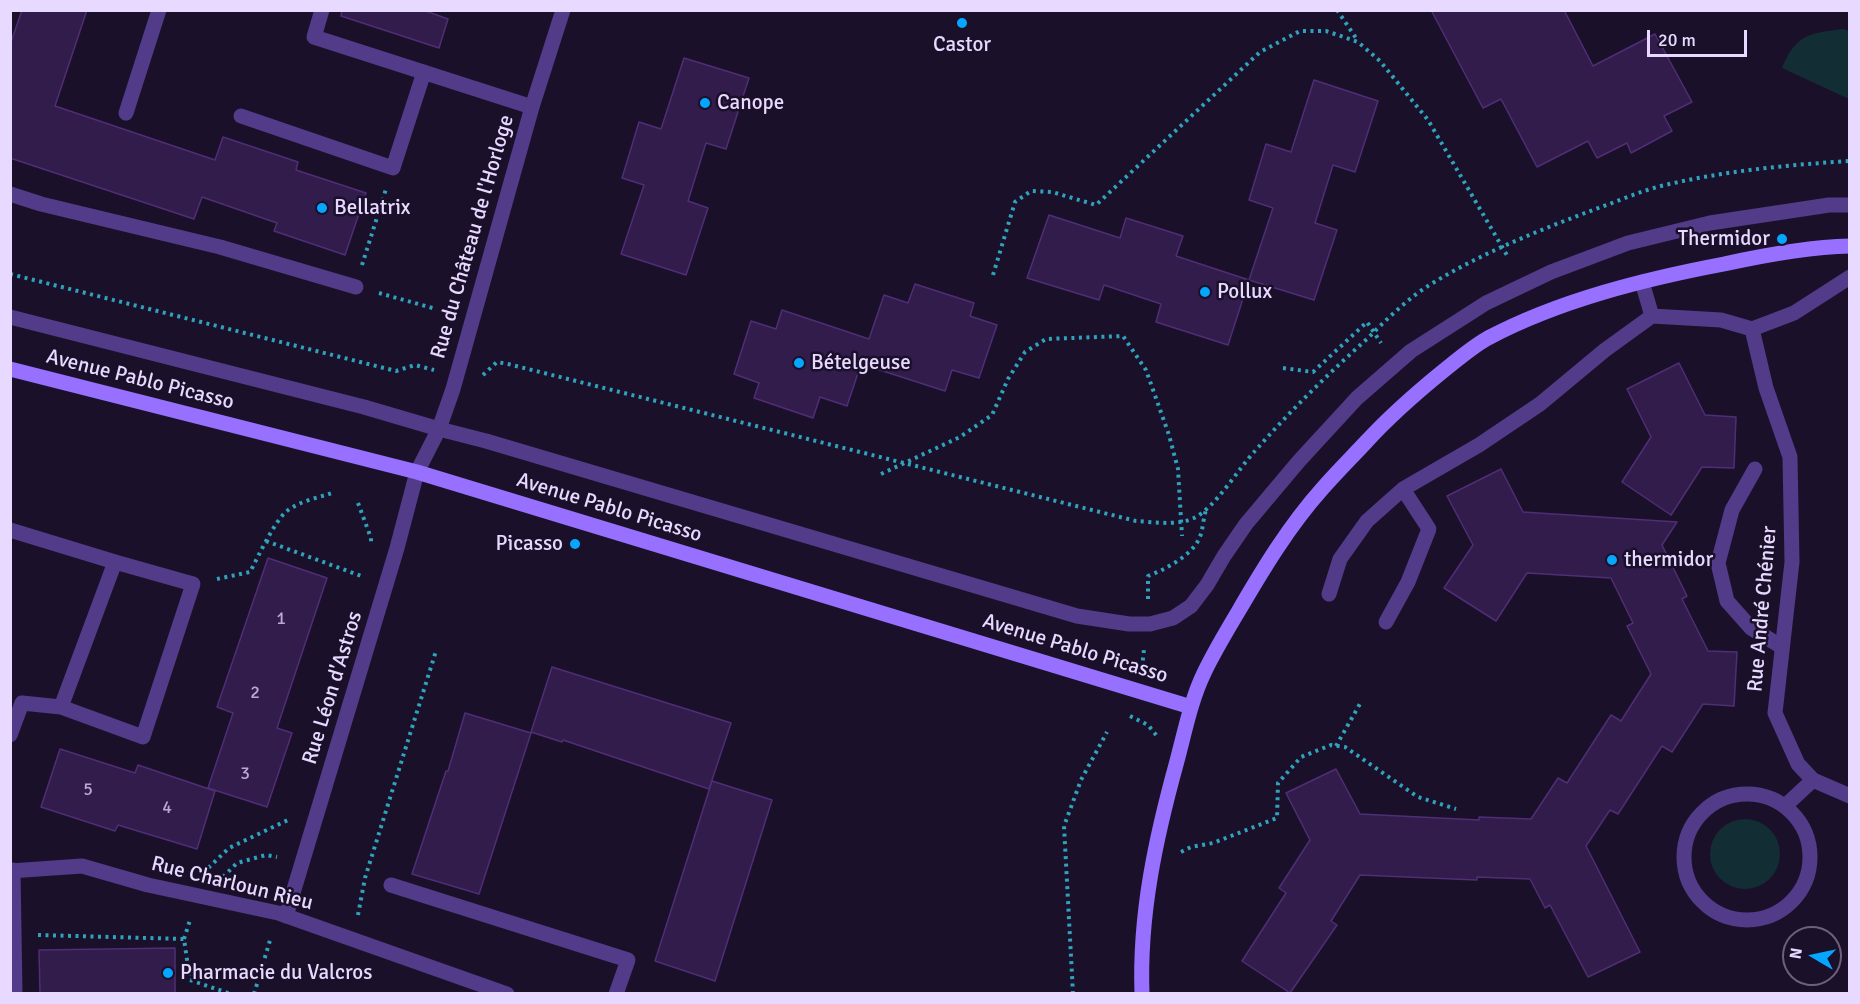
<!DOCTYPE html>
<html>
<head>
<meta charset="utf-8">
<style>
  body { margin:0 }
  #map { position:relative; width:1860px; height:1004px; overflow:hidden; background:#1b102a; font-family:Signika,sans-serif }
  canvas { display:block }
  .frame { position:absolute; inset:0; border:12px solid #e7d9ff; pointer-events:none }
  .north { position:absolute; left:1782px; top:926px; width:60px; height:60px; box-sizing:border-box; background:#1b102a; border:2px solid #6d607f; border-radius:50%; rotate:279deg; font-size:16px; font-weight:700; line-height:24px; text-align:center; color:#e7d9ff }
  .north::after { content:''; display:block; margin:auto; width:21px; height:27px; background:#05a6ff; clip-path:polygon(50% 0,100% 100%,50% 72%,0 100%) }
  .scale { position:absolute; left:1647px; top:30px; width:100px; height:27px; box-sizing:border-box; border:3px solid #e7d9ff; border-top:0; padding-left:8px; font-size:18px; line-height:21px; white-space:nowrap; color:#e7d9ff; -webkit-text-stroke:4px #1b102a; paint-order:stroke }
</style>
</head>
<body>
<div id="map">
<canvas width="1860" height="1004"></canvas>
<div class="frame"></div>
<div class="north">N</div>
<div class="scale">20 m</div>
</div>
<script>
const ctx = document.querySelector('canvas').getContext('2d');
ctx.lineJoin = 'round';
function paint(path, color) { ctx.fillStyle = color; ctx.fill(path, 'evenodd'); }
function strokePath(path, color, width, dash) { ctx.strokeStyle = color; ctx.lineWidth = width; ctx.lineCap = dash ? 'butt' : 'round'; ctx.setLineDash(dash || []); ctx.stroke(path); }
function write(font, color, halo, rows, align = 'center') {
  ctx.font = font + ' Signika,sans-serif'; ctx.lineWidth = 5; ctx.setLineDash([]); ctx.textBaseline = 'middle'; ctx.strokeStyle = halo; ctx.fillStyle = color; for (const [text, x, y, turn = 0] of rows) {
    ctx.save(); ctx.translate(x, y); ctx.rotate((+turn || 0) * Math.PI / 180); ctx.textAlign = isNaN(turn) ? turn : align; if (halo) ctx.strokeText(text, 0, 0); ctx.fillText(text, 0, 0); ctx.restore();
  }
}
paint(new Path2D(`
  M1843 29 1849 31V99L1782 68C1796 34 1810 33 1843 29Z
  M1710 854a35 35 0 1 1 70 0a35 35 0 1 1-70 0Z`), '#132d34');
const building = new Path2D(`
  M22 10H87L55 106 215 160 223 137 298 162 296 170 366 193 345 255 274 231 277 223 202 197 194 219 10 158V45Z
  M342 10H423L448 19 439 48 341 16Z
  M1431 10H1564L1593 66 1655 34 1692 102 1664 116 1672 131 1631 153 1627 143 1597 158 1588 141 1537 167 1501 99 1483 108Z
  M684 58 749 78 726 149 706 143 688 201 708 208 686 275 621 254 644 185 622 178 639 122 661 129Z
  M1314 80 1378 101 1355 172 1333 165 1315 223 1337 230 1314 300 1249 280 1273 208 1249 200 1266 144 1291 152Z
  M1049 215 1120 238 1126 218 1183 236 1176 256 1249 280 1228 345 1156 322 1161 304 1104 285 1099 300 1027 278Z
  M915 284 974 303 970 316 997 325 979 378 952 370 945 391 861 364 847 406 820 397 813 418 754 398 759 383 734 374 751 321 776 329 782 310 869 339 884 295 908 303Z
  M1679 363 1705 415 1736 417 1734 468 1702 467 1671 515 1622 482 1651 437 1627 389Z
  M1501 469 1523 512 1677 522 1662 545 1687 596 1682 599 1708 651 1737 652 1734 706 1703 704 1672 752 1662 746 1618 814 1610 810 1586 846 1640 952 1588 977 1550 905 1545 908 1530 879 1477 877V880L1360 875 1331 921 1337 925 1290 993 1242 961 1286 893 1279 888 1310 840 1286 793 1336 769 1360 814 1479 820V817L1531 819 1558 778 1567 783 1611 715 1621 721 1651 674 1627 626 1633 623 1611 578 1527 573 1496 621 1444 588 1473 545 1447 496Z
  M268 558 327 578 277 728 292 733 267 807 208 788 233 713 217 707Z
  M552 667 731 723 709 789 563 740 562 742 531 732Z
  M465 713 531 733 479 894 412 874 446 771H448Z
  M60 749 135 773 138 765 215 791 197 849 118 825 115 831 41 807Z
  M712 781 772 800 715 981 655 961Z
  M175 948V993H40L39 950Z`);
paint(building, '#321c4b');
strokePath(building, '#4f2e77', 1.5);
strokePath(new Path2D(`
  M1337 10 1358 41
  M362 265 386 189
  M10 274 396 371 415 365 434 370
  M993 275 1015 202 1031 191 1052 192 1096 205 1260 52 1300 31H1326L1358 42 1380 61 1428 120 1508 257
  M379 293 436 309
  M1283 368 1313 372 1367 322 1381 343
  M483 375 497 362 508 364 1136 521C1154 522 1177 526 1194 518 1216 507 1238 469 1255 451 1290 411 1328 374 1367 339 1388 318 1410 296 1436 281 1488 250 1545 228 1601 207 1621 200 1641 191 1661 186 1723 171 1786 165 1850 161
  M881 474 960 437 992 415 1008 379 1025 352 1046 339 1123 336 1146 370 1169 435 1178 469 1182 536
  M358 503 371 538V543
  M266 541 364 577
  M217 579 250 572C258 557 275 520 287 511 300 501 317 498 332 493
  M1148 599V576C1164 570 1191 556 1199 539 1203 531 1203 519 1206 510
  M1142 668 1144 649
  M1130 716 1148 725 1157 736
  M1336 746 1361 702
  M1181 852 1191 847 1213 843 1277 818 1278 783 1301 757 1331 745 1345 747 1418 797 1456 809
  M203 873 229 848 290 819
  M223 877 237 863 266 855 277 857
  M358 915 365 878 436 651
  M38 935 184 939 190 980 231 994
  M184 939 190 920
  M254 994 271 937
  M1073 994 1064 826 1081 780 1107 732`), '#2fa2bd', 4, [3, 4.5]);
strokePath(new Path2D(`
  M322 10 314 37 532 107
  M126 113 159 10
  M241 116 393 168 424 72
  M10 194 41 204 220 247 356 287
  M10 317 364 407 439 429 486 441 1077 616 1129 624H1150L1173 618 1191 606 1207 585 1224 556 1246 524 1299 461 1357 398 1411 351 1486 303 1551 272 1628 243 1710 223 1829 205H1850
  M1755 469 1732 510 1718 563 1727 601 1751 628 1782 647
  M10 530 115 562
  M1329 594 1340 559 1367 521 1403 489 1479 445 1540 404 1605 350 1652 316
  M1386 622 1408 582 1429 529 1403 489
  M10 735 22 703 61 707 143 737 193 584 115 562 61 707
  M13 870 15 994
  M391 885 628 960 616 994`), '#523b89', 15);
strokePath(new Path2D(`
  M1642 282 1652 316 1721 320 1752 329 1794 313 1850 277
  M1752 329 1766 388 1790 457 1792 562 1775 713 1798 764 1813 780 1850 796
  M1684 857a63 63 0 1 1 126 0a63 63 0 1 1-126 0Z
  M1785 806 1813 780
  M10 871 82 866 148 885 278 913 507 994
  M286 916 397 548 417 472 439 429 453 389 532 107 563 10`), '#523b89', 15);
strokePath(new Path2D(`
  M10 369 417 472 1191 707
  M1142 994C1139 914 1156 837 1177 761 1185 731 1191 700 1204 673 1214 652 1226 632 1238 612 1263 569 1289 526 1322 489 1336 473 1351 458 1366 442 1389 417 1415 394 1442 372 1457 360 1472 347 1488 338 1560 300 1645 279 1724 264 1765 255 1808 247 1850 246`), '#9870ff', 15);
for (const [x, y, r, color] of [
  [962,23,6,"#05a6ff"],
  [705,103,6,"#05a6ff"],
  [322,208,6,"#05a6ff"],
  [1782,239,6,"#05a6ff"],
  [1205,292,6,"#05a6ff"],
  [799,363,6,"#05a6ff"],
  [575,544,6,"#05a6ff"],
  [1612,560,6,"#05a6ff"],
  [168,973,6,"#05a6ff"]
]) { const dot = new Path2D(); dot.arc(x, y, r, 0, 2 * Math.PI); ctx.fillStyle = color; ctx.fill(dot); strokePath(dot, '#1b102a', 2); }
write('18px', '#baaad2', null, [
  ["1",281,619],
  ["2",255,693],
  ["3",245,774],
  ["5",88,790],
  ["4",167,808]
]);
write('21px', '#e7d9ff', '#1b102a', [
  ["Castor",962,45,"center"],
  ["Canope",717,103],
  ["Bellatrix",334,208],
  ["Thermidor",1770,239,"right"],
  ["Pollux",1217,292],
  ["Bételgeuse",811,363],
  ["Picasso",563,544,"right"],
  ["thermidor",1624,560],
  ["Pharmacie du Valcros",180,973]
], 'left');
write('21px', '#e7d9ff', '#1b102a', [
  ["Rue du Château de l'Horloge",473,237,-74],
  ["Avenue Pablo Picasso",140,380,14],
  ["Avenue Pablo Picasso",609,508,17],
  ["Rue André Chénier",1763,609,-85],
  ["Avenue Pablo Picasso",1075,649,17],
  ["Rue Léon d'Astros",333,688,-73],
  ["Rue Charloun Rieu",232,884,14]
]);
</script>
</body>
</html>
